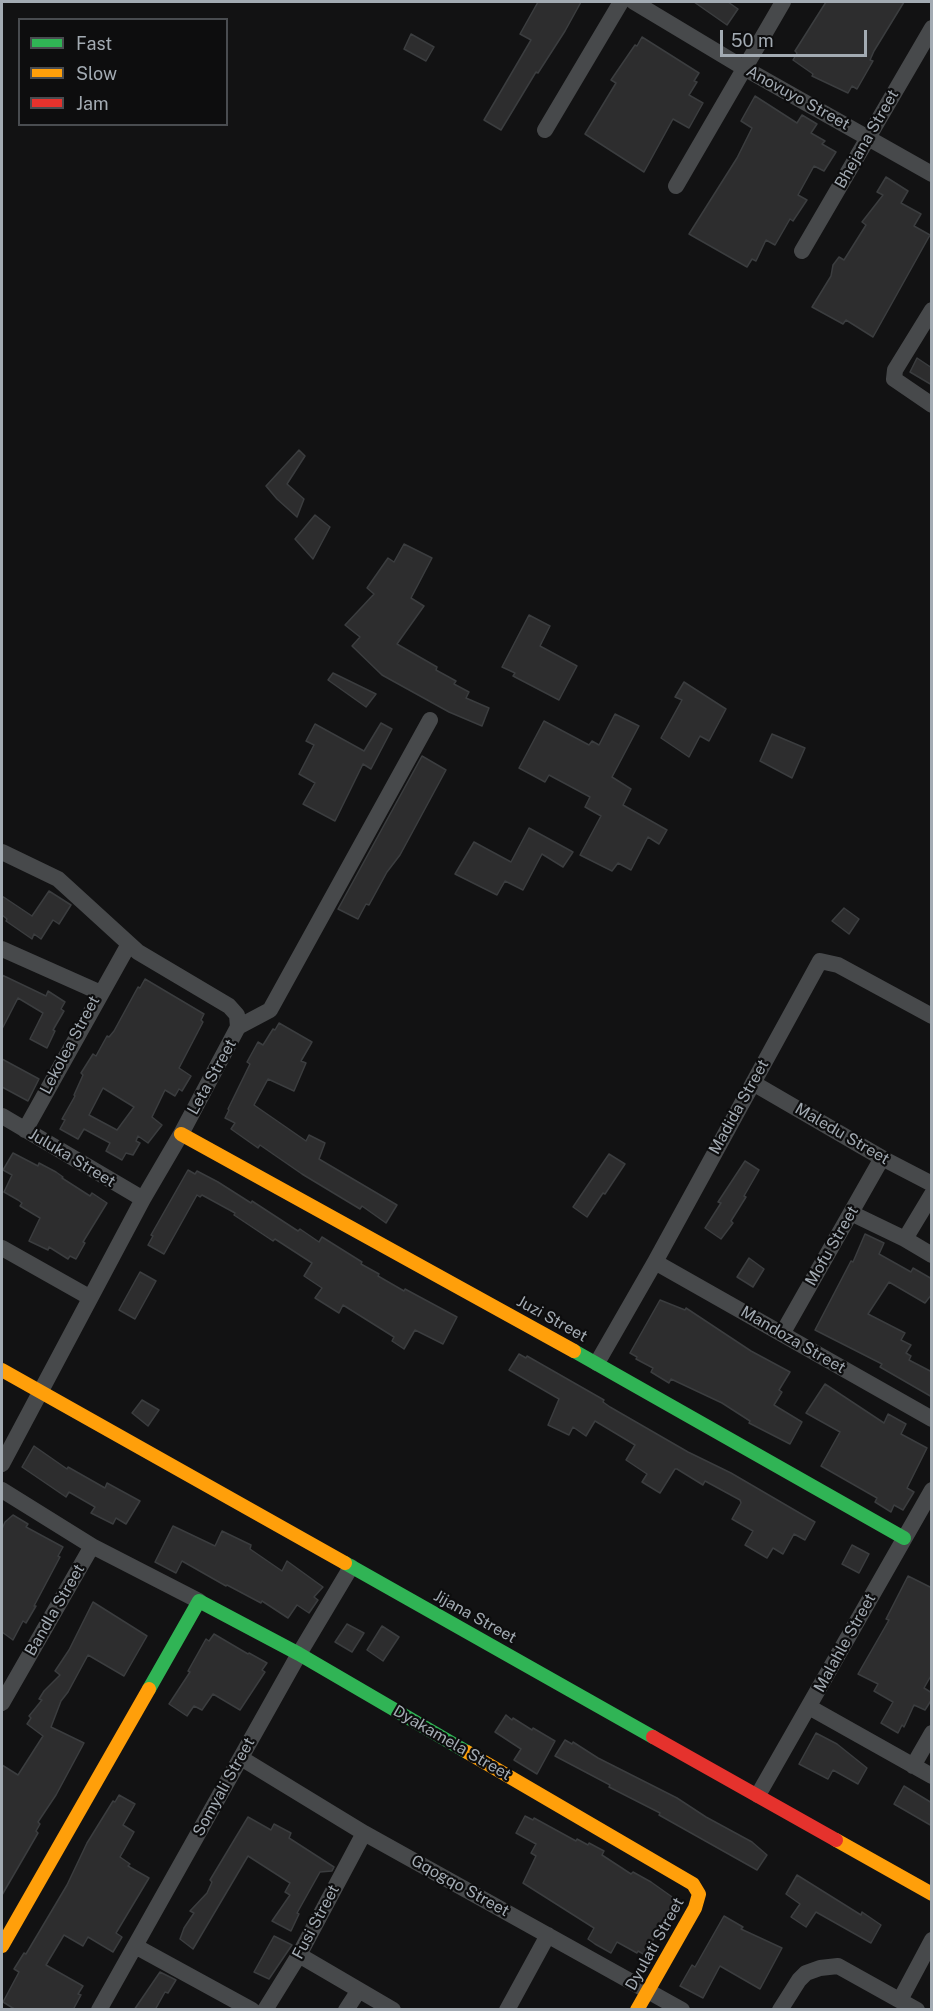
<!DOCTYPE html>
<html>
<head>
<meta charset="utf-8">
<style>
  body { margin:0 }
  #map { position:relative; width:933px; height:2011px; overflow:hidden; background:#121213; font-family:"Public Sans",sans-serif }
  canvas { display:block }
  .frame { position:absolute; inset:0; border:3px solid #a3abb3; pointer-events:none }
  .legend { position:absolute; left:18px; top:18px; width:210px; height:108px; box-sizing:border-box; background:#0d0d0e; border:2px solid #494c50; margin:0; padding:8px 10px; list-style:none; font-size:18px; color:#a3abb3 }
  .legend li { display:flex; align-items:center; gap:12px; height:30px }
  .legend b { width:30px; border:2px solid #494c50 }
  .scale { position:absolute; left:720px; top:30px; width:147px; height:27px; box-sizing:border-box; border:3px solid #a3abb3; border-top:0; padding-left:8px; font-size:18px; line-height:21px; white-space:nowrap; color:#a3abb3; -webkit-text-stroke:4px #0d0d0e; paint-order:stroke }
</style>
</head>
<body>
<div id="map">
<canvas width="933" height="2011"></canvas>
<div class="frame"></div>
<ul class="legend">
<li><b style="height:8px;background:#30b455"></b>Fast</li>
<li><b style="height:8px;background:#ff9f0a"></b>Slow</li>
<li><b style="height:8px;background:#e5322d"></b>Jam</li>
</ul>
<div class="scale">50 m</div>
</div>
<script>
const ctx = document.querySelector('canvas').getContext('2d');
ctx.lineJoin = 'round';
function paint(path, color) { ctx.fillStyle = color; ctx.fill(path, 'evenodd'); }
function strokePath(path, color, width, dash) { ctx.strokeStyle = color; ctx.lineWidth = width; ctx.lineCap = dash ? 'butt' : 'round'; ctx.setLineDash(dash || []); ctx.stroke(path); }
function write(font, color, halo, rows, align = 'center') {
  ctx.font = font + ' "Public Sans",sans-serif'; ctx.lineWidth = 4.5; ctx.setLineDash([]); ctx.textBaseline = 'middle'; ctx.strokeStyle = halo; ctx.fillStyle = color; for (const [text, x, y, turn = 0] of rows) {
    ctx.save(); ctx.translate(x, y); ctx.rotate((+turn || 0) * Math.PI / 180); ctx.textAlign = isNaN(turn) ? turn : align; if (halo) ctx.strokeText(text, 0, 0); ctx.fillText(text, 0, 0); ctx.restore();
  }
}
const building = new Path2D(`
  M538 2H581L565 31 538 73 536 72 501 130 484 120 531 40 520 34Z
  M694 2H728L738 9 727 25Z
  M826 2H904L874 51 870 60 873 61 857 89 852 86 848 93 812 76 813 74 793 60 797 53 795 51Z
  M411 34 434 47 426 61 404 49Z
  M642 37 699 73 694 81 697 82 689 95 703 103 689 128 673 119 644 172 585 134 616 83 611 80 635 45 637 46Z
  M755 96 797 123 802 115 817 124 811 133 825 141 822 144 836 152 824 171 814 166 798 195 807 200 793 221 790 219 775 245 766 240 756 261 752 259 747 267 689 234 737 158 752 128 741 121Z
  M886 177 908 191 901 203 921 214 914 226 930 235 873 337 846 320 843 324 812 307 831 276 833 265 839 257 844 260 866 225 862 222 883 195 877 192Z
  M917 358 932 368V385L910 372Z
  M299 450 305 456 287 484 304 499 297 517 277 499 266 486Z
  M315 515 330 527 313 559 295 539Z
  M404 544 432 558 411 598 424 606 397 644 437 667 436 670 456 681 454 684 469 692 466 698 489 708 482 726 449 712 382 675 352 646 360 637 345 625 374 594 367 588 388 558 394 562Z
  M529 615 550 626 540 646 577 666 559 700 513 676 515 673 502 667Z
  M333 673 376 694 366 707 328 680Z
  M684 682 726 709 709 741 700 736 689 757 661 738 682 700 675 697Z
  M615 714 639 726 612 777 631 789 623 805 667 830 659 844 648 837 631 870 618 863 612 871 580 855 601 816 585 807 590 797 549 775 545 782 519 768 544 721 589 745 592 741 599 745Z
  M381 723 392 729 371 769 363 764 335 821 303 804 315 783 299 774 314 745 306 741 315 724 364 751Z
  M772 734 805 748 792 778 760 761Z
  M422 756 446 770 400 855 387 872 369 905 366 904 358 919 338 909Z
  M529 828 573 852 563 867 542 854 523 890 505 881 497 895 455 874 474 842 511 862Z
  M49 891 71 905 59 924 53 920 41 939 34 934 32 939 6 921 7 919 2 915V896L32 916Z
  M844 908 859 919 849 934 832 921Z
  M2 975 46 996 48 991 65 1002 61 1009 64 1011 53 1030 55 1031 47 1048 30 1039 43 1013 18 998 2 1029Z
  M145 979 204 1014 201 1020 203 1022 179 1068 191 1076 182 1091 179 1089 175 1096 165 1090 152 1117 162 1125 148 1143 138 1136 136 1141 140 1143 133 1155 126 1153 122 1160 106 1151 110 1143 84 1129 78 1139 60 1129 65 1120 62 1119 75 1096 74 1095 83 1075 81 1073 93 1054 96 1056 107 1036 109 1037 114 1031 138 987 140 988ZM103 1088 134 1107 117 1130 89 1115Z
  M279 1023 312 1042 301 1061 306 1063 294 1091 268 1079 254 1105 306 1141 309 1135 325 1143 319 1159 397 1205 386 1223 362 1206 360 1209 302 1174 260 1145 258 1148 231 1129 235 1123 225 1118 229 1110 228 1109 250 1064 247 1062 258 1042 263 1045 273 1029 275 1030Z
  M2 1059 39 1079 28 1101 2 1087Z
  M13 1153 38 1166 39 1163 56 1172 63 1177 62 1178 90 1196 92 1193 107 1203 83 1242 85 1243 76 1259 70 1256 68 1259 49 1247 48 1250 29 1241 40 1218 20 1206 22 1203 18 1200 4 1192 12 1175 3 1170Z
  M609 1154 625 1164 605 1194 603 1193 587 1217 573 1207Z
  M745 1161 759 1170 744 1196 746 1197 731 1221 733 1223 721 1239 705 1228 721 1203 718 1202Z
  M188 1170 195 1174 197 1171 218 1182 251 1203 252 1201 298 1231 300 1229 319 1242 322 1237 362 1262 361 1264 379 1274 378 1276 404 1291 405 1289 457 1317 443 1344 415 1330 404 1349 392 1341 394 1337 343 1305 339 1313 315 1298 322 1288 304 1276 312 1263 275 1239 273 1241 234 1215 235 1213 202 1195 200 1197 197 1195 164 1254 148 1245 153 1236 151 1235Z
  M865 1234 884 1243 879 1254 911 1272 913 1268 932 1279V1294L925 1303 889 1282 868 1314 905 1333 901 1340 911 1345 906 1353 911 1356 909 1360 932 1372V1397L880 1367 882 1364 815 1330 851 1261 853 1262Z
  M749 1258 764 1269 753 1287 737 1277Z
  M140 1272 156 1281 135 1319 119 1310Z
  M660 1300 685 1310 686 1308 751 1351 790 1372 779 1390 782 1392 774 1405 802 1422 790 1444 749 1423 750 1421 722 1403 671 1379 669 1383 651 1372 653 1368 636 1359 637 1357 630 1353Z
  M519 1354 526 1358 527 1356 604 1400 603 1402 610 1407 688 1452 731 1473 815 1522 805 1540 794 1534 783 1554 773 1548 767 1558 745 1545 753 1531 732 1519 741 1503 740 1500 705 1481 703 1485 677 1469H675L660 1493 642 1482 647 1474 626 1460 635 1445 595 1421 586 1436 573 1427 569 1435 548 1425 559 1399 509 1370Z
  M825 1384 884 1423 888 1414 906 1424 901 1434 927 1448 907 1488 914 1492 903 1510 894 1505 891 1512 875 1502 877 1498 821 1466 840 1432 806 1413Z
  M142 1400 159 1410 148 1426 132 1413Z
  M34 1446 67 1469 68 1467 105 1488 107 1483 140 1501 126 1524 116 1518 113 1524 91 1513 95 1507 69 1492 66 1497 22 1467Z
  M13 1515 28 1524 26 1527 63 1547 58 1556 60 1557 34 1606H36L26 1623 23 1621 13 1640 2 1632V1529L5 1522Z
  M173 1526 215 1546 222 1531 251 1545 250 1549 282 1571 287 1561 323 1587 314 1597 318 1600 309 1613 297 1605 288 1618 262 1601 261 1603 227 1585 226 1586 182 1561 176 1573 155 1562Z
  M852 1545 869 1554 859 1573 842 1564Z
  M908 1576 932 1588V1674L924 1688 932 1693V1699L925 1710 914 1705 904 1727 902 1725 898 1733 881 1723 893 1702 874 1691 878 1684 858 1674 889 1620 886 1619Z
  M93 1602 147 1636 124 1676 88 1655 68 1692 61 1701 51 1727 84 1743 56 1795 38 1822 40 1824 36 1831 38 1833 2 1895V1765L18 1775 43 1736 27 1724 31 1718 29 1716 42 1700 39 1699 44 1691 60 1675 55 1671 69 1650Z
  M347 1624 364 1633 352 1652 335 1642Z
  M382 1626 399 1637 383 1661 367 1650Z
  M214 1634 248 1654 249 1653 267 1663 262 1670 265 1672 240 1710 213 1694 202 1710 194 1706 187 1716 169 1704 190 1672 188 1671 206 1639 209 1641Z
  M506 1715 512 1720 513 1718 532 1730 533 1728 555 1741 537 1774 514 1760 521 1749 495 1732Z
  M816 1733 837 1744 867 1768 858 1784 833 1770 828 1779 799 1764Z
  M565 1740 572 1744 573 1742 598 1758 677 1798 706 1817 752 1842 767 1855 757 1870 659 1815 660 1813 609 1787 610 1785 555 1756Z
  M904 1786 932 1803V1826L894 1804Z
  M119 1795 135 1804 123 1825 134 1832 120 1857 130 1864 128 1866 149 1878 116 1933 122 1937 113 1952 88 1937 83 1946 64 1935 46 1965 83 1986 78 1994 81 1995 73 2010H16L3 2002 19 1972 14 1969 24 1953 26 1954 67 1885 87 1843 113 1801 115 1802Z
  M525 1816 533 1820 534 1818 576 1841 577 1839 588 1845 589 1843 604 1851 602 1855 631 1874 633 1872 651 1882 675 1899 645 1955 638 1951 637 1953 617 1942 611 1953 595 1944 588 1939 594 1928 523 1883 536 1856 531 1853 536 1844 516 1833Z
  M248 1817 271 1830 274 1824 291 1833 289 1838 334 1867 332 1871 320 1872 297 1913 299 1914 291 1931 272 1921 290 1895 285 1892 290 1883 248 1856 193 1949 180 1939 184 1928 194 1913 190 1911 207 1893 212 1882 210 1880Z
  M797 1875 861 1915 862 1912 881 1925 871 1943 816 1912 806 1927 791 1917 800 1904 786 1894Z
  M724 1916 743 1927 741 1929 782 1948 760 1989 720 1966 703 1998 680 1986 692 1965 695 1967Z
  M274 1936 292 1945 269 1979 254 1972Z
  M160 1972 176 1980 168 1993 165 1992 155 2010H134Z`);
paint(building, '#2d2d2e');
strokePath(building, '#3b3d3f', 1.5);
strokePath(new Path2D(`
  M634 2 744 68 932 174
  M545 130 621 2
  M676 186 783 2
  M802 251 932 28
  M932 310 895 370 894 379 932 405
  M2 852 58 879 138 952 229 1006 237 1015 238 1027 181 1134 143 1199 2 1464
  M2 949 101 993
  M238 1027 270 1010 430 720
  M753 1083 882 1158 932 1184
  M2 1116 143 1199
  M25 1130 129 944
  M851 1213 905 1239 932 1255
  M905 1239 932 1194
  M2 1248 89 1297
  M655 1262 932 1419
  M782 1334 882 1158
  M597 1363 655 1262 820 961 838 965 932 1016
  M2 1490 92 1546 2 1703
  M92 1546 199 1601
  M809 1707 932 1776
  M241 1758 364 1833 682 2010
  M913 1766 932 1733
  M758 1795 932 1490
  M135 1946 252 2010
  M299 1955 393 2010
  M900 2000 932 1940
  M99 2010 299 1654 351 1567
  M265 2010 299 1955 364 1833
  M346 2010 359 1990
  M507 2010 548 1935
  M780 2010 799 1980 806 1973 820 1968 838 1966 917 2010`), '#47494b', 16);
strokePath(new Path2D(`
  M574 1351 904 1538
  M345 1563 653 1737
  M149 1689 199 1601 299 1654 467 1752`), '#30b455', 14);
strokePath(new Path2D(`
  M181 1134 574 1351
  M2 1370 345 1563
  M467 1752 693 1884 699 1894 695 1908 637 2010
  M836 1840 932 1894
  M2 1946 149 1689`), '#ff9f0a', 14);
strokePath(new Path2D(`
  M653 1737 836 1840`), '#e5322d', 14);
write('16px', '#a3abb3', '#0d0d0e', [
  ["Anovuyo Street",798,98,29],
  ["Bhejana Street",867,139,-60],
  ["Lekolea Street",70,1045,-62],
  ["Leta Street",212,1077,-61],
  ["Madida Street",739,1107,-61],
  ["Maledu Street",842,1134,30],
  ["Juluka Street",72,1158,31],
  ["Mofu Street",832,1246,-60],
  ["Juzi Street",552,1319,29],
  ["Mandoza Street",793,1340,30],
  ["Bandla Street",55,1610,-60],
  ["Jijana Street",475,1617,29],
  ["Malahle Street",845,1643,-61],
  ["Dyakamela Street",452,1743,30],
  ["Somyali Street",224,1787,-61],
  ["Gqogqo Street",460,1886,29],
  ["Fusi Street",316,1922,-62],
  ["Dyulati Street",655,1944,-61]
]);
</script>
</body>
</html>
